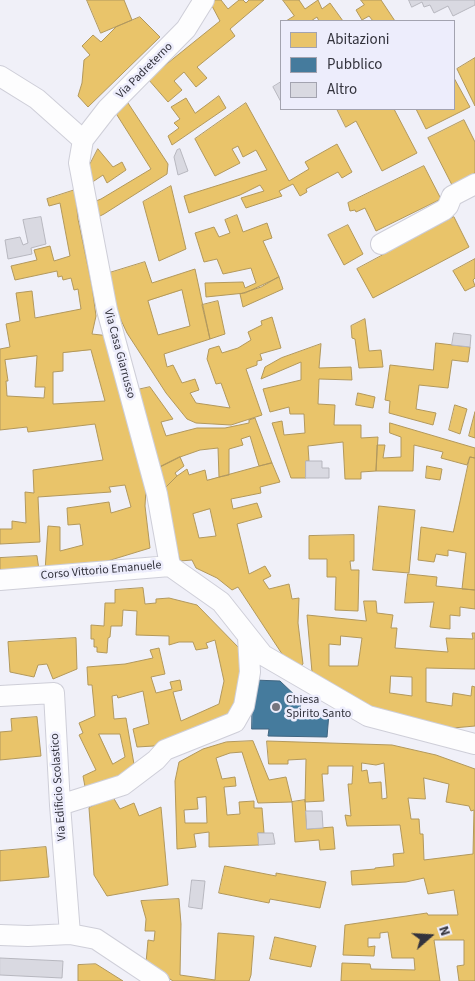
<!DOCTYPE html>
<html>
<head>
<meta charset="utf-8">
<style>
  body { margin:0 }
  #map { position:relative; width:475px; height:981px; overflow:hidden; background:#f0f0f8; font-family:"Source Sans 3",sans-serif }
  canvas { display:block }
  .legend { position:absolute; left:280px; top:20px; width:175px; height:90px; box-sizing:border-box; background:#ededfc; border:1px solid #a3a3b0; margin:0; padding:6px 9px; list-style:none; font-size:15px; color:#33333d }
  .legend li { display:flex; align-items:center; gap:10px; height:25px }
  .legend b { width:25px; border:1px solid #a3a3b0 }
  .north { position:absolute; left:405px; top:911px; width:50px; height:50px; -webkit-text-stroke:4px #ededfc; paint-order:stroke; rotate:71deg; font-size:14px; font-weight:700; line-height:20px; text-align:center; color:#33333d }
  .north::after { content:''; display:block; margin:auto; width:18px; height:22px; background:#33333d; clip-path:polygon(50% 0,100% 100%,50% 72%,0 100%) }
</style>
</head>
<body>
<div id="map">
<canvas width="475" height="981"></canvas>
<ul class="legend">
<li><b style="height:14px;background:#e9c46a"></b>Abitazioni</li>
<li><b style="height:14px;background:#457b9d"></b>Pubblico</li>
<li><b style="height:14px;background:#d9d9e1"></b>Altro</li>
</ul>
<div class="north">N</div>
</div>
<script>
const ctx = document.querySelector('canvas').getContext('2d');
ctx.lineJoin = 'round';
function paint(path, color) { ctx.fillStyle = color; ctx.fill(path, 'evenodd'); }
function strokePath(path, color, width, dash) { ctx.strokeStyle = color; ctx.lineWidth = width; ctx.lineCap = dash ? 'butt' : 'round'; ctx.setLineDash(dash || []); ctx.stroke(path); }
function write(font, color, halo, rows, align = 'center') {
  ctx.font = font + ' "Source Sans 3",sans-serif'; ctx.lineWidth = 5; ctx.setLineDash([]); ctx.textBaseline = 'middle'; ctx.strokeStyle = halo; ctx.fillStyle = color; for (const [text, x, y, turn = 0] of rows) {
    ctx.save(); ctx.translate(x, y); ctx.rotate((+turn || 0) * Math.PI / 180); ctx.textAlign = isNaN(turn) ? turn : align; if (halo) ctx.strokeText(text, 0, 0); ctx.fillText(text, 0, 0); ctx.restore();
  }
}
const homes = new Path2D(`
  M87 0H124L132 20 101 33Z
  M214 0H221L228 9 239 0H243L246 3 249 0H264L230 29 235 36 197 67 207 78 196 87 184 72 174 81 182 90 168 102 148 79 220 21 212 6Z
  M283 0H299L305 9 318 0 322 9 330 3 343 21H319L317 17 311 21H286L294 16Z
  M361 0H381L395 21H373L369 16 362 20 356 10 364 5Z
  M140 17 160 37 88 107 78 96 82 83 84 60 90 55 82 46 93 35 101 42 116 27Z
  M475 58V106L457 69Z
  M454 78 470 107 426 129 416 109H454Z
  M219 96 226 108 172 145 168 136 179 128 174 123 180 119 171 107 186 98 195 113Z
  M126 100 168 164 167 174 104 214 96 218 91 203 101 199 151 169 117 115Z
  M246 103 289 181 309 169 305 162 337 144 352 172 342 178 338 172 306 189 307 192 300 196 293 184 279 191 282 196 246 208 241 198 264 191 260 185 240 195 189 213 184 196 267 170 256 150 243 157 238 146 232 149 240 163 215 176 195 139Z
  M337 109H394L417 153 382 171 356 121 346 127Z
  M464 120 475 142V173L452 185 428 138Z
  M98 149 113 167 122 162 126 170 107 183 103 175 88 185 87 170Z
  M424 166 441 199 376 231 365 208 356 212 355 210 350 211 348 203Z
  M171 186 186 249 159 261 143 202Z
  M75 190 78 219 92 286 96 316 92 334 110 336 146 489 145 506 150 548 101 563 45 571 48 526 60 527V551L83 545 80 524 68 525 67 508 109 502 111 513 131 507 125 485 109 487 111 492 38 497 40 542 0 544V529H12V521L26 523 25 492 34 493 33 470 103 460 95 424 28 432 27 427 0 430V349L10 347 6 324 20 321 16 293 32 291 35 318 81 309 78 289 74 290 71 278 63 280 62 276 58 277 57 271 15 280 11 266 37 260 34 250 50 246 54 261 70 256 60 203 49 206 47 199ZM91 350 105 401 53 404V372L63 371V353ZM37 356 35 387H45L44 398 7 396 6 381H8L5 360Z
  M237 215 243 232 267 223 272 238 263 241 279 277 245 293 206 297 205 283 243 282 245 288 256 283 251 268 223 274 217 259 204 262 195 233 214 227 219 237 230 233 225 220Z
  M454 217 469 247 373 298 357 269Z
  M348 225 363 254 344 265 328 235Z
  M475 259V278L473 280 475 286 465 291 453 271Z
  M145 262 152 283 195 269 210 339 164 354 167 367 173 365 182 383 195 379 199 390 190 393 196 403 230 408 221 383 216 384 207 359 209 349 219 346 222 353 238 348 251 340 248 332 262 325 261 321 272 317 281 348 260 354 262 360 257 361V365L246 369 262 415 231 425 196 423 187 419 166 393 127 333 120 318 106 274ZM182 290 190 326 158 335 148 301Z
  M279 277 283 289 243 307 240 294 261 287Z
  M218 301 225 334 210 339 202 305Z
  M365 319 369 351 381 350 383 367 359 368 355 339 352 338 351 326Z
  M436 343 470 347 468 362 452 360 448 388 419 385 416 409 436 413 433 425 389 413 390 401 385 400 390 365 433 370Z
  M321 344 319 368 351 367 352 380 319 379 318 404 335 405 334 425H361V438L378 437 376 471 361 472V479H345L343 442 308 446 309 461H306V478H291L272 423 282 421 284 435 305 433 304 414H290L289 407 270 412 263 389 301 380V362L261 379 265 367 281 358Z
  M150 387 173 419 161 422 166 436 197 428H225L249 423V420L255 418 272 463 259 466 250 436 241 439 243 445 229 449V475L219 477 218 448 200 450 180 457 160 467 137 390Z
  M358 393 375 397 373 408 356 405Z
  M455 405 467 409 460 434 449 430Z
  M475 412V438L469 436Z
  M390 423 475 448V458L470 457 467 465 441 458 443 452 414 445 413 471H376L377 445H385L383 458 401 457V437L390 433Z
  M180 457 184 466 175 473 177 476 162 491 160 467Z
  M470 457 475 458V590L462 589 466 553 448 550V556L436 554 434 562 418 560 421 527 453 532Z
  M272 463 280 482 260 487 261 493 231 499 233 509 257 503 262 517 237 524 249 574 265 566 271 576 263 580 269 589 289 584 292 599 299 598 298 623 303 664 296 669 288 663 238 587 232 590 217 578 196 568 192 560 180 561 162 491 177 476 187 469 189 475 205 470 207 480ZM210 509 216 536 199 538 193 514Z
  M427 466 442 469 440 480 426 478Z
  M379 506 415 510 409 573 373 570Z
  M354 535V561H350L351 570H359L358 611 335 610 336 577H327V559H309V536Z
  M37 556 39 570 0 573V558Z
  M408 574 437 577 436 586 475 590V609L460 607V616L450 615V629L430 627 434 602 405 603Z
  M143 588 145 604 156 603V599L169 598 197 605 240 649V702L222 722 170 745 137 747 133 729 149 724 143 691 118 698 117 695 112 696 114 719 126 718 135 770 86 792 83 776 96 770 79 735 83 733 79 723 95 716 92 685H88L87 667 125 664 153 658 150 650 159 648 165 674 151 677 156 693 172 689 170 682 180 680 182 690 173 692 181 721 219 704 224 681 215 640 206 643 208 648 196 650 193 642H179L169 645V636L136 635 137 611 123 610 122 626H111L110 637 108 638 107 653 97 652V647H94V639H91V625L104 626 105 603H115V590ZM99 734H120L125 757 113 764Z
  M364 601H376L377 613 393 615 391 628H397L395 648 448 652 446 638 473 639 472 633H475V669L426 668V702L452 706 453 693 471 696 472 686 475 687V726L453 728 371 709 312 672 307 615 366 621ZM341 636 362 638 358 666H329V644L340 645ZM391 676 412 677V696L390 693Z
  M76 638 77 669 53 679 47 664 38 665 34 677 10 672 8 642Z
  M37 717 41 756 0 760V732L12 731 11 719Z
  M253 741 269 780 286 777 292 802 258 803 242 752 230 753 216 758 222 779 235 777 236 786 224 787 227 815 240 814 239 802 254 801V808H262L264 833H258L259 845 209 847V832L194 834 196 847 177 849 175 781 179 762 203 749 226 742ZM206 797 207 823H185L184 810 198 809 197 798Z
  M267 741 392 745 436 755 475 769V981H459L457 966 464 965V940H434L440 981H341L342 963 370 964 371 969 415 970 414 958H392L388 932 380 933V938H368V947L375 946 374 956 343 955 345 925 427 913 428 915H458L454 890 428 894 424 878 406 882 352 885 351 871 375 869V868L394 866 393 854 404 853 400 825 347 826 345 815 351 816 348 784H352L353 766H328V774H322L324 801 305 802 306 759 288 760V764H269ZM362 763 376 765 384 763 387 798 382 799 381 782 369 783 367 770 362 771ZM424 778 449 784 446 802 469 806 471 811 474 810 473 854 424 860 423 834H420L419 819H411L408 798 425 799Z
  M113 797 120 809 134 803 139 816 161 807 168 885 107 896 94 875 89 808Z
  M305 800 307 829 333 827 335 849 320 850 319 840 295 842 292 802Z
  M46 847 49 877 0 881V851Z
  M225 866 276 876V873L326 882 320 908 270 899 269 903 219 893Z
  M179 899 181 924 180 975 215 980 218 933 254 936 251 975 249 981H173L146 963 148 940 154 941 155 931H145L146 919 141 901Z
  M275 937 316 946 311 967 270 959Z
  M96 964 123 981H78V965Z`);
paint(homes, '#e9c46a');
strokePath(homes, '#b2985c', 1);
const public = new Path2D(`
  M253 680 280 681 301 701 300 712 329 713 327 737 268 736 269 729H252Z`);
paint(public, '#457b9d');
strokePath(public, '#406580', 1);
const building = new Path2D(`
  M409 0H475V5L453 16 448 6 434 13 430 5 424 7 422 2 412 7Z
  M281 82V102L273 87Z
  M180 149 188 171 178 175 174 157 177 150Z
  M41 217 46 244 31 248 32 254 8 259 5 240 20 237 23 245 28 243 23 220Z
  M454 333 471 335 470 347 452 345Z
  M306 461H322V468H329V478H306Z
  M306 811H322L323 828 307 829Z
  M258 833H273L275 844 259 845Z
  M192 880 205 881 202 909 189 907Z
  M0 958 63 961 62 978 0 975Z`);
paint(building, '#d9d9e1');
strokePath(building, '#b7b7bf', 1);
const street = new Path2D(`
  M0 76 37 99 83 140
  M381 244 444 210 448 206 452 196 475 184
  M170 566 157 494 107 310 79 163 83 140 107 109 186 29 204 0
  M0 580 170 566 221 602 263 655 368 716 475 744
  M0 696 54 693 60 805 70 934
  M60 805 123 785 156 760 165 750 235 722 244 706 250 672 248 637
  M0 935 28 936 70 934 96 939 159 981`);
strokePath(street, '#ceced8', 22);
strokePath(street, '#fdfdfe', 20);
for (const [x, y, r, color] of [
  [276,707,5,"#75757e"]
]) { const dot = new Path2D(); dot.arc(x, y, r, 0, 2 * Math.PI); ctx.fillStyle = color; ctx.fill(dot); strokePath(dot, '#ededfc', 2); }
write('12px', '#33333d', '#ededfc', [
  ["Via Padreterno",145,71,-45],
  ["Via Casa Giarrusso",119,354,75],
  ["Corso Vittorio Emanuele",101,571,-5],
  ["Via Edificio Scolastico",59,787,-94]
]);
write('12px', '#33333d', '#ededfc', [
  ["Chiesa",286,700],
  ["Spirito Santo",286,714]
], 'left');
</script>
</body>
</html>
